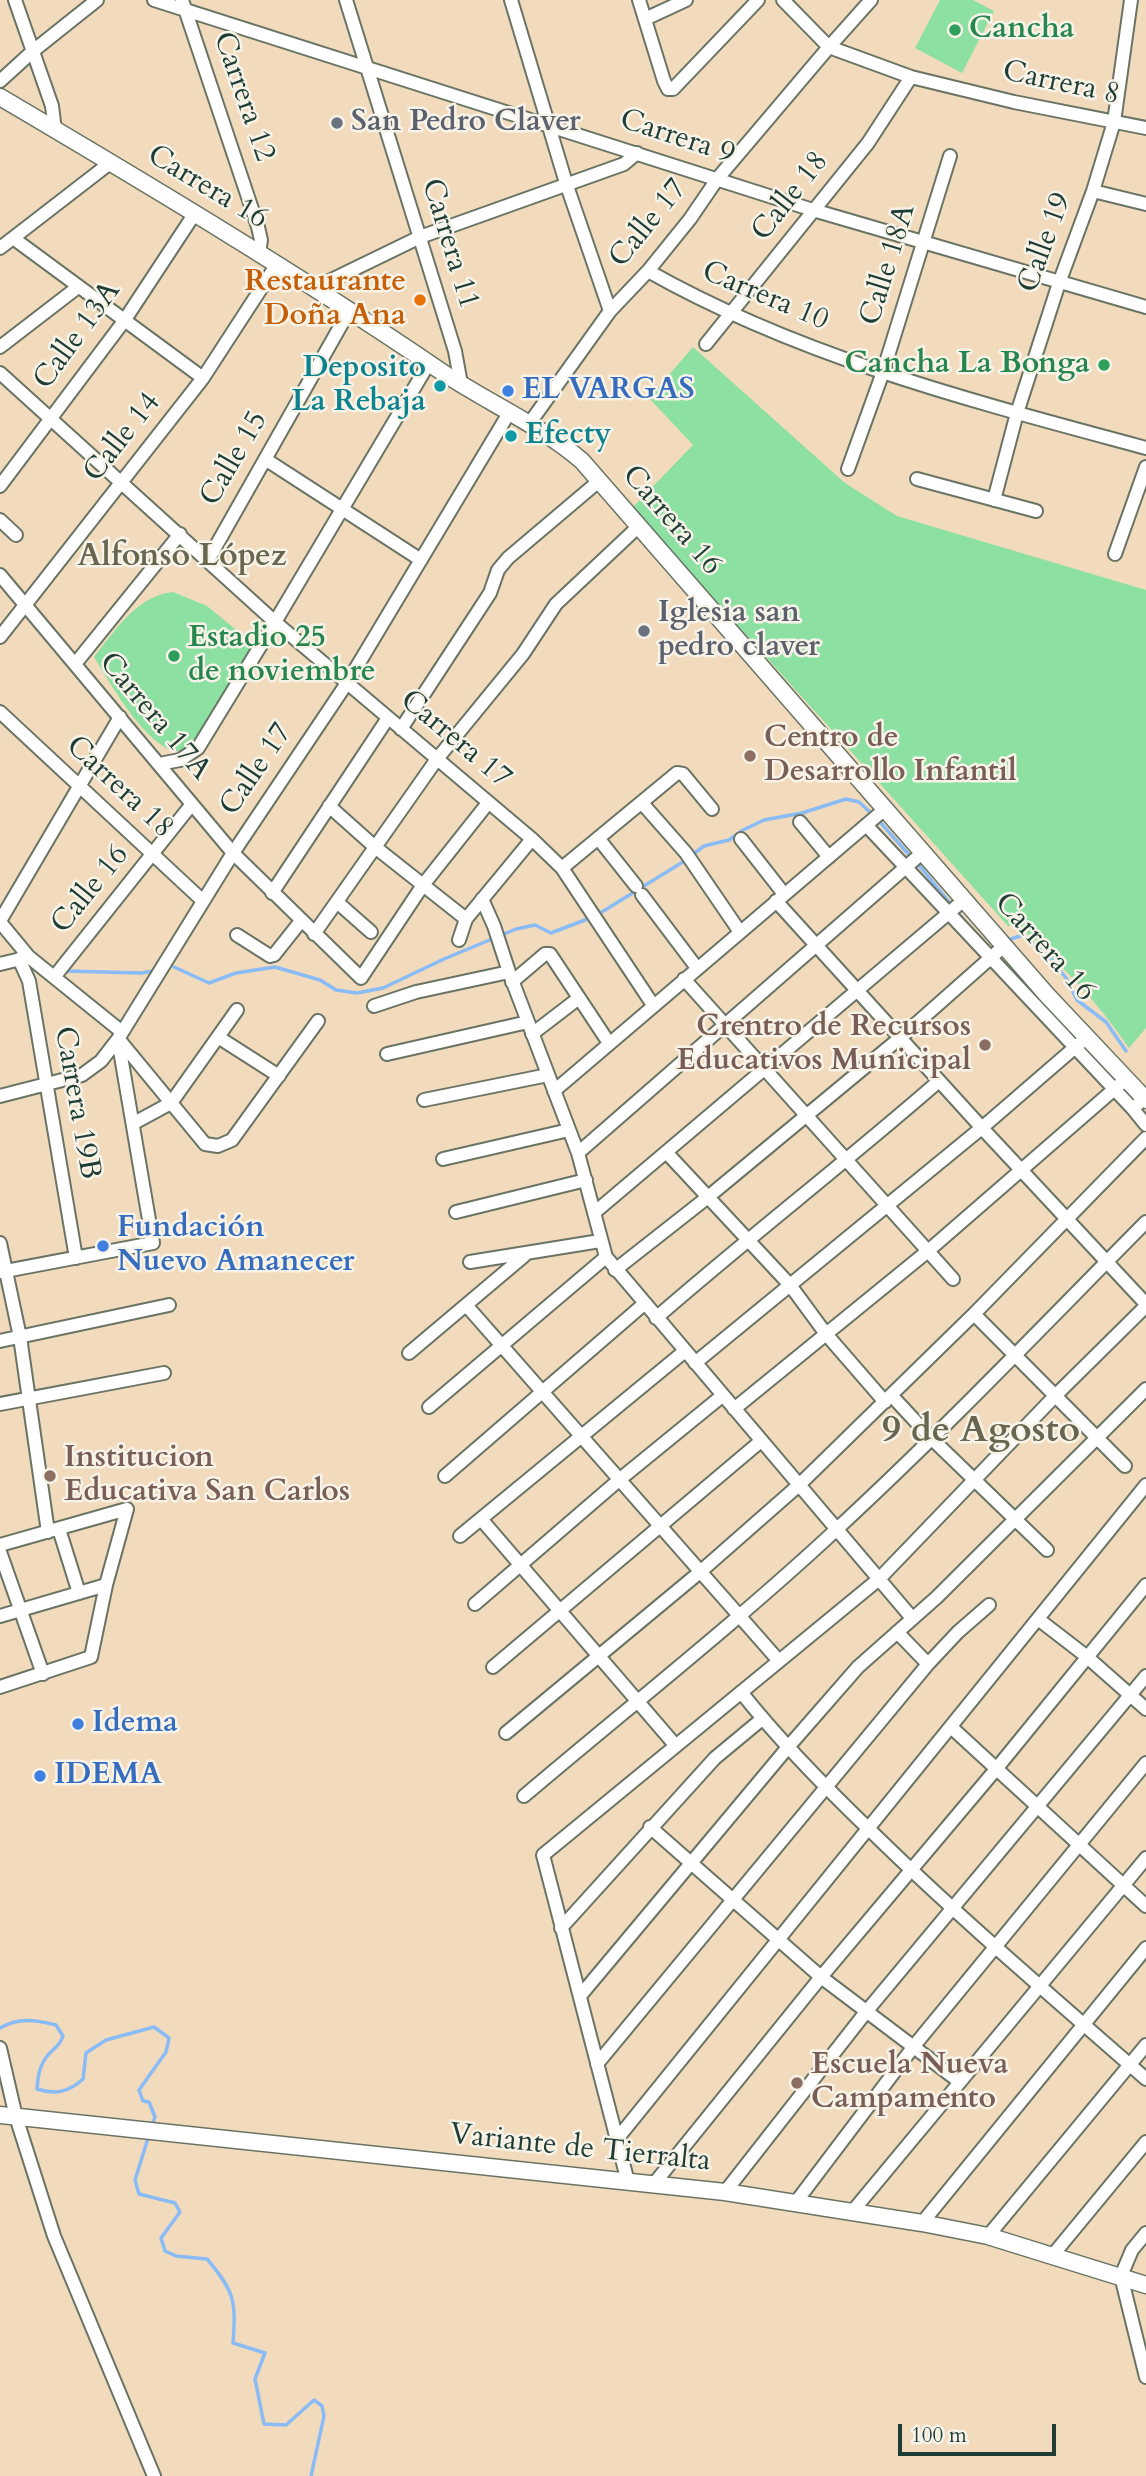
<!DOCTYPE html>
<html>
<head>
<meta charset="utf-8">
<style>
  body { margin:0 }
  #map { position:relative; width:1146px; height:2476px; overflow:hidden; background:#f2dbbc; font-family:Cardo,serif }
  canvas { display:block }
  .scale { position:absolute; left:898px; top:2424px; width:158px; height:32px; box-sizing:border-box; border:4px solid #1f3d34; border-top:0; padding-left:9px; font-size:21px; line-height:24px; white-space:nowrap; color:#1f3d34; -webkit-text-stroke:5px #f7f3e8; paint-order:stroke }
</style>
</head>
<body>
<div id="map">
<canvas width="1146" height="2476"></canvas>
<div class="scale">100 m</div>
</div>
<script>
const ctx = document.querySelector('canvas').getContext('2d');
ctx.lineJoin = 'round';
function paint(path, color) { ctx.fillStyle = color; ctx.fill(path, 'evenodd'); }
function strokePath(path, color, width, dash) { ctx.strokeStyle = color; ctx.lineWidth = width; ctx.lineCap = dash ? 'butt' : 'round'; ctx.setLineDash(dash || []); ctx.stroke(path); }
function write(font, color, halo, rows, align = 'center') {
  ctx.font = font + ' Cardo,serif'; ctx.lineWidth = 5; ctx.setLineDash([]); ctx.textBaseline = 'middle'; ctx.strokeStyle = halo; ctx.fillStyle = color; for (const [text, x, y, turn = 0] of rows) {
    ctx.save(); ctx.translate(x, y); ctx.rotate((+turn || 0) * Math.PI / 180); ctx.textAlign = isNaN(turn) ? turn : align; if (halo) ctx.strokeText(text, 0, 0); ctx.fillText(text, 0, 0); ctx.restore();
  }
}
paint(new Path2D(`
  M940 0H973L994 11 962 73 915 48Z
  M693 347 845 483 897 516 1146 590V1028L1129 1048C1098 1002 1059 962 1018 925L1008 926 632 508 693 445 649 398Z
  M173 592 207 606 257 647 195 744C192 746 189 749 186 750 153 762 108 679 94 657 116 630 136 596 173 592Z`), '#8be0a2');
strokePath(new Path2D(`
  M880 822 911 857
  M692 855 704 846 729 840 743 830 764 820 802 813 846 799 859 802 872 814
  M918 864 949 902
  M597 915 686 860
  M960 915 966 923
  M1011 939 1023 935 1051 959 1066 978 1077 1000 1106 1022 1126 1051
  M174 967 209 983 236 973 275 967 320 980 336 990 357 993 383 988 444 959 516 929 535 925 551 933 590 918
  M65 971 141 973 153 971
  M0 2028C19 2017 36 2020 56 2025L63 2036C60 2046 54 2048 48 2055 39 2066 38 2076 37 2089 55 2095 69 2092 83 2079L86 2053 106 2040 154 2027 169 2038 166 2052 139 2090 143 2101 149 2102 155 2117 151 2128
  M149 2135 135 2180 139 2194 175 2203 180 2212 161 2238 165 2251 176 2256 207 2259C235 2292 236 2301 233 2343L265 2353 255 2379 264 2424 286 2425 314 2400 322 2406 324 2416 311 2476`), '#89bbf6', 3.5);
const minor = new Path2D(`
  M15 0 52 106 55 130
  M154 0 813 210 1146 307
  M182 0 258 227 261 240 259 252
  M346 0 455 351 461 384
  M511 0 566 183 610 311
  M639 0 664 81 668 89H673L758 0
  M783 0 829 47 911 77 1014 102 1146 128
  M645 19 686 0
  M0 81 33 51 97 0
  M1093 191 1146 204
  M13 238 203 378
  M0 248 110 163
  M648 271C802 358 976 402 1146 448
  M315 288 420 237 624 164 637 153
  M706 344 868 143 911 77
  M0 347 78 287
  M0 373 275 622 532 839 562 868 653 1005
  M529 424 610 311 648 271 690 219 718 178 829 47 871 0
  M265 459 421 560
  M848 469 883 372 950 156
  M917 479 1036 511
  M0 486 124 321 195 213
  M994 500 1017 413 1059 283 1093 191 1114 122 1131 0
  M0 520 16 535
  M1115 554 1146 467
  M208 560 349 311
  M0 575 233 853 361 978 423 885 488 803
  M0 637 203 378 277 264
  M75 664 180 534
  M0 712 203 901
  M401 729 490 593 498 570 508 558 599 481
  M159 764 180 760 198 748 275 622 429 363
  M642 803 686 853 740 932
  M329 806 375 847 466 919
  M800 822 829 857
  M866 825 1133 1109
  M598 838 636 886
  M741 839 784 894
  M562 868 677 773 683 774 712 809
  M272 893 388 718
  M642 895 697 968
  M482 899 494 926 509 972 578 1153 606 1257 912 1618
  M776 901 982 1128 1146 1304
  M337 902 371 932
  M0 921 120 717
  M0 922 29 957 122 1032
  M314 934 437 759 523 654 556 604 639 526
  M237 935 270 956 274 955 301 921
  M459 940 466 919 532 839
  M19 959 29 981 76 1258
  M0 964 25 958
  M55 976 192 804
  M684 979 953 1279
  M512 982 545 954H550L609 1043
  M374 1006 416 992 509 972
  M532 1034 579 998
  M218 1037 279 1076
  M121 1042 205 1144 218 1146 232 1140 318 1021
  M387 1054 528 1022
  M554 1091 885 809
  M0 1096 82 1075 101 1061 118 1039 233 853 347 683 509 413
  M424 1100 548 1075
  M1138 1104 1133 1109 1146 1125
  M134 1123 171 1103 237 1010
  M666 1152 790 1285 826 1334 885 1402
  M578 1153 922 853
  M443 1159 569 1130
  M456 1212 586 1180
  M594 1213 964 900
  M0 1243 20 1337 48 1532
  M470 1262 600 1241
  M615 1270 708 1197 900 1038 1004 946
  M0 1272 153 1243 118 1039
  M466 1305 779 1661
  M974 1314 1125 1466
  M656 1318C749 1237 846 1162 939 1081
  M0 1341 169 1305
  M409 1353 524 1256
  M695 1363 984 1126 1087 1037
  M892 1396 932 1439 1047 1550
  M0 1404 164 1373
  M429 1407 606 1257
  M734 1409 928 1251 1126 1079
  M445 1476 644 1304
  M481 1519 676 1746
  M59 1529 79 1593
  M460 1536 685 1351
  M0 1545 127 1509
  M0 1552 43 1674
  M475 1604 619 1480 722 1396
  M0 1616 106 1585
  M1038 1619 1086 1656 1146 1709
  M897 1632 928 1664
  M493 1667 761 1441
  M0 1687 91 1657 106 1585 127 1509
  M741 1692C782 1744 829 1791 876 1836 963 1921 1055 1999 1146 2079
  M951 1727 1146 1906
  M506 1733 700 1572 799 1485 974 1314 1146 1138
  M524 1796C629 1707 737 1622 838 1528 944 1430 1044 1325 1146 1222
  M650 1827 821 1977 960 2082
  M561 1928 715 1758 762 1719
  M580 1996 789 1746 858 1667 937 1597 1146 1389
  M0 2048 16 2117 54 2236 154 2476
  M597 2064 928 1664 958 1632 989 1605
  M617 2139 1146 1485
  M628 2182 543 1855 879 1579 1055 1396 1146 1306
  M653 2185 821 1977 997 1768 1146 1585
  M725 2192 866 2012 1146 1676
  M796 2202 914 2046 1146 1763
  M852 2212 1146 1858
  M922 2223 1146 1948
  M1146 2233 1132 2250 1121 2276 1146 2377
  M988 2236 1146 2045
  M1052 2256 1146 2142`);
const major = new Path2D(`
  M0 97C149 185 296 273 439 370 486 402 539 424 582 461L1047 995 1146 1100
  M0 2115 725 2192 922 2223 988 2236 1146 2285`);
strokePath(minor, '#697464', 16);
strokePath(major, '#697464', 19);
strokePath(minor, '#fff', 12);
strokePath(major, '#fff', 16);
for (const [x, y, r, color] of [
  [955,30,7,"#2e9e5b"],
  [337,123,7,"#6b7280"],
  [420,300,7,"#e8710a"],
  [1104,365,7,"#2e9e5b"],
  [440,386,7,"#0f9aa8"],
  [508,391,7,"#3f7fe0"],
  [511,436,7,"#0f9aa8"],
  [644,631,7,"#6b7280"],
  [174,656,7,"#2e9e5b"],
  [750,756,7,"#8d6e63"],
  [985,1045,7,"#8d6e63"],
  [103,1246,7,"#3f7fe0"],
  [50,1476,7,"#8d6e63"],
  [78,1724,7,"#3f7fe0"],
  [40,1776,7,"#3f7fe0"],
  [797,2083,7,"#8d6e63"]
]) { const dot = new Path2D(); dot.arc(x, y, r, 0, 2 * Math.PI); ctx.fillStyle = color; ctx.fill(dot); strokePath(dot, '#f7f3e8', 2.5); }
write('bold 30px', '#27864d', '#f7f3e8', [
  ["Cancha",969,30],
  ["Cancha La Bonga",1090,365,"right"],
  ["Estadio 25",188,639],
  ["de noviembre",188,673]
], 'left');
write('30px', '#1f3d34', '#f7f3e8', [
  ["Carrera 8",1061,84,12],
  ["Carrera 12",243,97,71],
  ["Carrera 9",677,138,18],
  ["Carrera 16",207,188,31],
  ["Calle 18",791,197,-52],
  ["Calle 17",649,224,-51],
  ["Calle 19",1046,243,-70],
  ["Carrera 11",449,244,73],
  ["Calle 18A",889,265,-73],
  ["Carrera 10",765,297,23],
  ["Calle 13A",78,336,-54],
  ["Calle 14",123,438,-52],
  ["Calle 15",235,459,-60],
  ["Carrera 16",671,521,49],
  ["Carrera 17A",154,717,50],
  ["Carrera 17",455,740,40],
  ["Calle 17",257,770,-56],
  ["Carrera 18",119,788,43],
  ["Calle 16",91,890,-51],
  ["Carrera 16",1044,948,48],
  ["Carrera 19B",76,1103,80],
  ["Variante de Tierralta",580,2149,6]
]);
write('bold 30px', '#5b616d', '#f7f3e8', [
  ["San Pedro Claver",351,123],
  ["Iglesia san",658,614],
  ["pedro claver",658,648]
], 'left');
write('bold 30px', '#c56008', '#f7f3e8', [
  ["Restaurante",406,283],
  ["Doña Ana",406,317]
], 'right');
write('bold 30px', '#0d838f', '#f7f3e8', [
  ["Deposito",426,369],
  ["La Rebaja",426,403],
  ["Efecty",525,436,"left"]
], 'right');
write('bold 30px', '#366cbe', '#f7f3e8', [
  ["EL VARGAS",522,391],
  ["Fundación",117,1229],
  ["Nuevo Amanecer",117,1263],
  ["Idema",92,1724],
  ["IDEMA",54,1776]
], 'left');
write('bold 30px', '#785e54', '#f7f3e8', [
  ["Centro de",764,739],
  ["Desarrollo Infantil",764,773],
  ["Crentro de Recursos",971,1028,"right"],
  ["Educativos Municipal",971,1062,"right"],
  ["Institucion",64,1459],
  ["Educativa San Carlos",64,1493],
  ["Escuela Nueva",811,2066],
  ["Campamento",811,2100]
], 'left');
write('bold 32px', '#68664f', '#f7f3e8', [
  ["Alfonso López",182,558]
]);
write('bold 37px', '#68664f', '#f7f3e8', [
  ["9 de Agosto",981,1432]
]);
</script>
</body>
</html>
